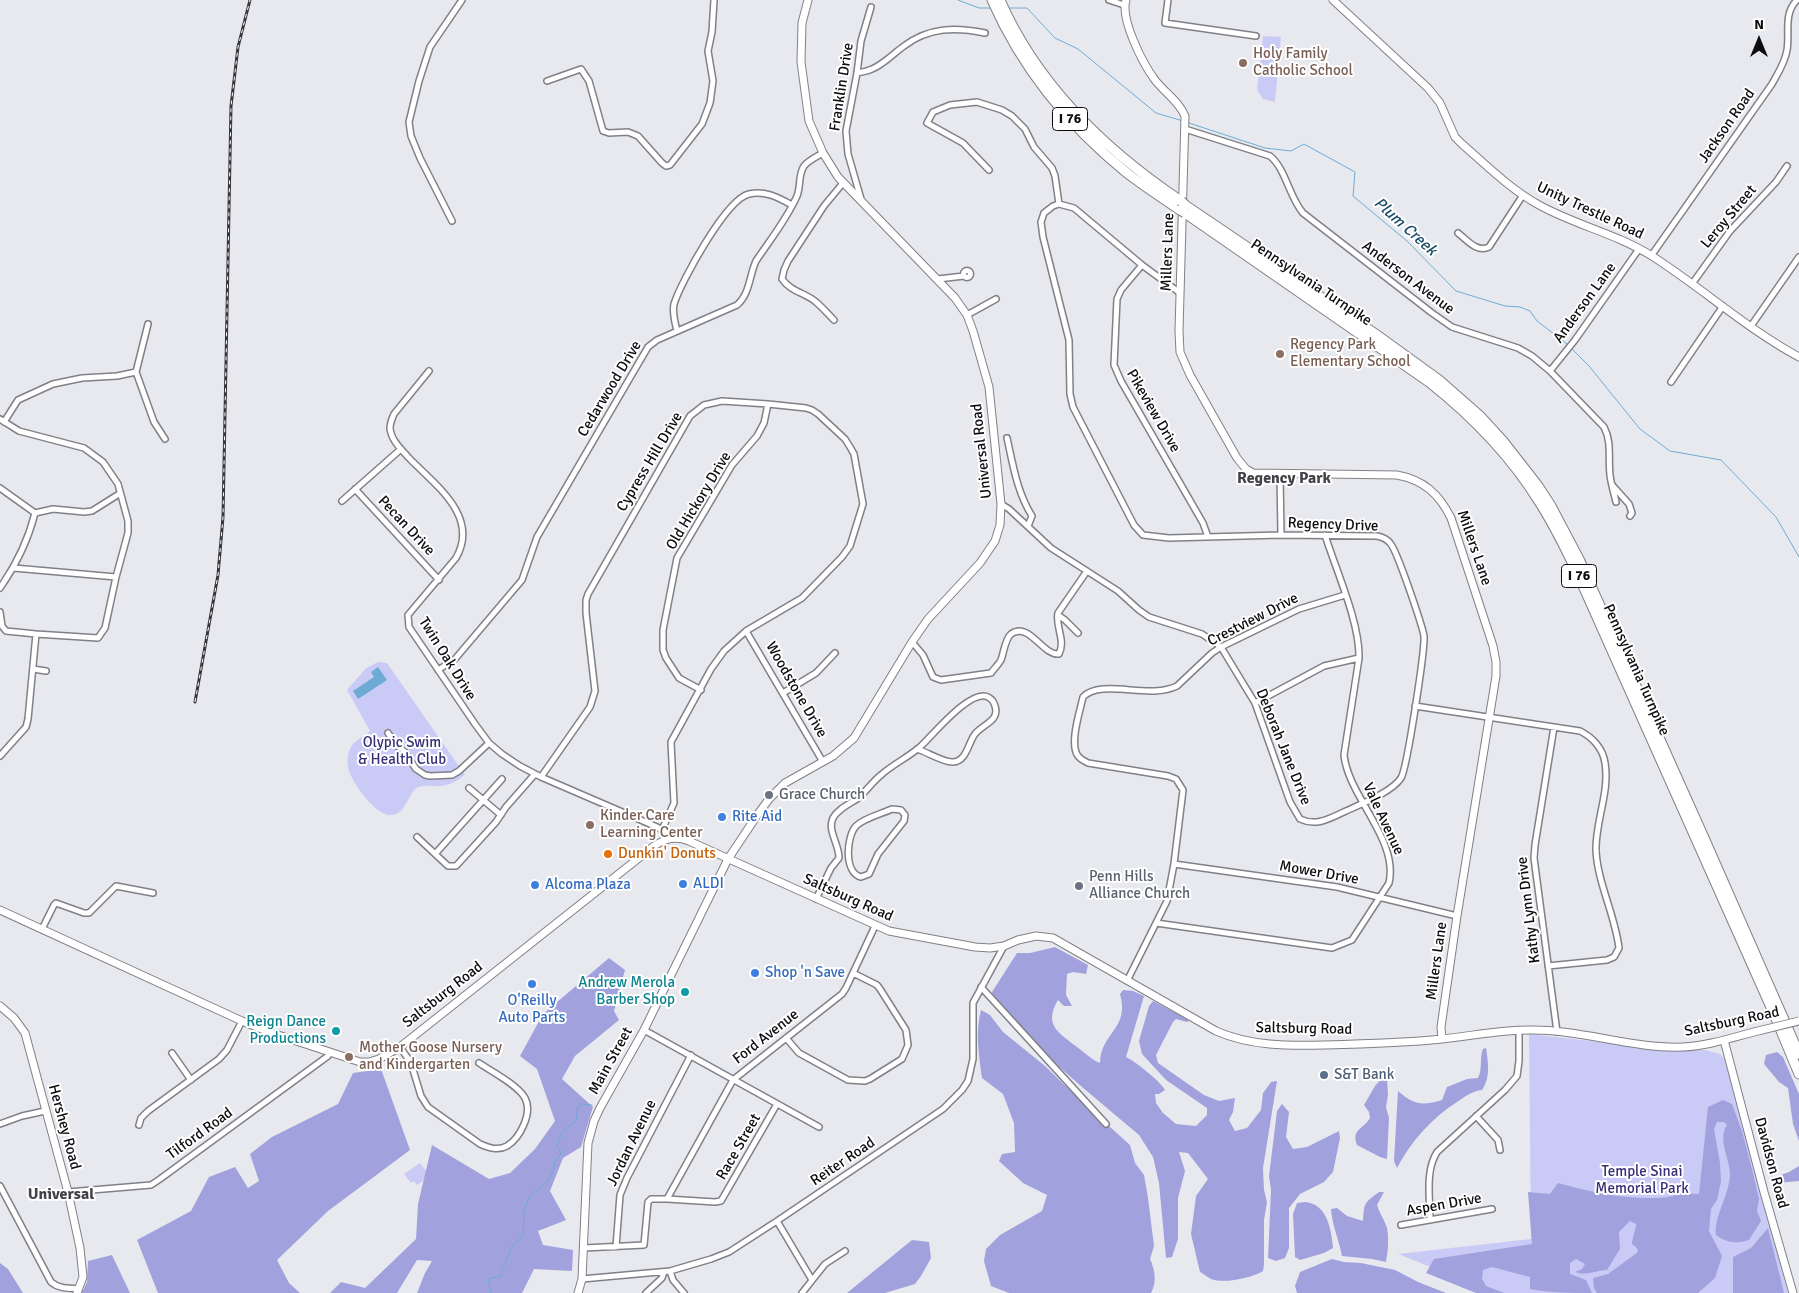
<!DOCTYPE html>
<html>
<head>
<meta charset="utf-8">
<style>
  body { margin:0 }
  #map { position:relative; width:1799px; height:1293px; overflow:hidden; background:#e8e9ef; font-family:Signika,sans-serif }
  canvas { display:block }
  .north { position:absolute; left:1734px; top:15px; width:50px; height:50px; -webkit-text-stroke:4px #fff; paint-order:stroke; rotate:0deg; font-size:14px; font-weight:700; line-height:20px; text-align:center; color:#0d0d0f }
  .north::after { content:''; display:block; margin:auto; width:18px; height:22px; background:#0d0d0f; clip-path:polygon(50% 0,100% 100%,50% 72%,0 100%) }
</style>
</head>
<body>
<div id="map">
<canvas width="1799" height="1293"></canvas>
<div class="north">N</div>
</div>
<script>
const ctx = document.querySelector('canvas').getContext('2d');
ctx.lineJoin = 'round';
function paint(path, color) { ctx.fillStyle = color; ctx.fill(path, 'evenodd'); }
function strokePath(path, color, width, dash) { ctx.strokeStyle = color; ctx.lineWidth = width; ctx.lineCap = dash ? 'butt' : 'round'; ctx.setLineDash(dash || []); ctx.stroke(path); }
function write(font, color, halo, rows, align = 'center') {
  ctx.font = font + ' Signika,sans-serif'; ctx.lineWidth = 4; ctx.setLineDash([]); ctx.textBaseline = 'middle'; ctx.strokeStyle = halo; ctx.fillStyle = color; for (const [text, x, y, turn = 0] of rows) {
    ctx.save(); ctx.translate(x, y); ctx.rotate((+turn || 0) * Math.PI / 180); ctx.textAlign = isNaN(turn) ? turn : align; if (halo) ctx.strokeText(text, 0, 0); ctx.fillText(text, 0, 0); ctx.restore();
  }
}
paint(new Path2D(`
  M1263 36 1281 37 1275 102 1263 99 1257 90Z
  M378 662 387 663 465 775C458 780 450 785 441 786 434 787 425 784 418 787 407 793 407 816 389 815 375 814 353 784 349 771 347 764 347 756 350 749 354 740 363 737 370 731L347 690 366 668Z
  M1529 1034 1660 1049 1705 1050 1720 1054 1727 1061 1788 1293H1496L1398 1254 1531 1239Z
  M420 1163 430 1176 417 1185 414 1181 411 1183 404 1174Z`), '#cacaf7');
paint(new Path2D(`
  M1055 947 1088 965 1086 974 1073 972 1067 974 1066 995 1072 1006H1064L1058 1000C1043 1025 1059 1033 1077 1047 1084 1052 1092 1060 1100 1063 1101 1032 1130 1029 1120 994L1123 990 1133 991 1144 996 1126 1057C1135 1061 1161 1082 1165 1090L1159 1094H1155L1156 1103 1163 1113 1176 1124 1196 1126 1207 1115V1108L1166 1080 1142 1054 1139 1041 1149 1006 1153 1001 1189 1020 1187 1022 1176 1019 1173 1022 1156 1055 1158 1063 1204 1095 1219 1101 1235 1098 1233 1112 1229 1120 1235 1131 1247 1128 1261 1110 1263 1093 1271 1082 1277 1081 1263 1168 1264 1190 1267 1202 1264 1220V1264L1263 1271C1252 1278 1224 1284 1211 1279 1207 1277 1204 1274 1200 1272L1191 1234 1196 1196 1208 1179 1188 1153 1179 1152 1185 1171 1178 1198V1239L1172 1257 1166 1258 1159 1183 1153 1157 1139 1135 1082 1087 1014 1027 997 1010 992 992 1017 953H1030Z
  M609 958 625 970 614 1011 619 1020 575 1056 562 1079 593 1107 581 1147 563 1158 550 1191 566 1220 538 1231 543 1245 573 1250 572 1271 534 1269 522 1293H417L425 1273 432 1261 417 1260 397 1293H330L341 1282 365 1288 416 1239 418 1204 432 1145 489 1179 510 1173 535 1149 555 1121 537 1069 520 1056 543 1014Z
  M981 1010 990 1015 1003 1032 1045 1066 1078 1098 1130 1145 1135 1163 1144 1175 1148 1198 1154 1246 1150 1259C1155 1269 1157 1283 1151 1293H1009L991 1286 984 1261 986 1249 1000 1235 1042 1211 1047 1195 1023 1183 999 1161 1002 1154 1015 1152 1014 1123 1003 1094 982 1078C979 1057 975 1032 981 1010Z
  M1486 1048C1488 1062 1491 1077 1482 1090 1472 1091 1466 1096 1457 1102 1431 1119 1412 1140 1397 1168L1394 1161 1398 1091C1414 1105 1422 1106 1442 1100L1447 1087 1467 1079 1478 1078C1483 1068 1479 1059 1483 1049Z
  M1777 1052 1783 1057 1799 1094V1141L1793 1124 1788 1088 1779 1082 1764 1064 1766 1055Z
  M381 1069 410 1150 328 1211 277 1260 289 1283 300 1293H158L137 1240 191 1211 209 1177 235 1167 248 1188 259 1181 250 1154 272 1137 338 1104 353 1073Z
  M1383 1077 1387 1079 1388 1095 1386 1107 1389 1118 1387 1159 1380 1157 1357 1145C1351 1129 1363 1130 1370 1118L1369 1112 1364 1105 1375 1086Z
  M1723 1100 1732 1104 1742 1131 1752 1169 1759 1199 1757 1211 1761 1221 1749 1240C1736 1244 1727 1243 1716 1235 1714 1215 1729 1197 1730 1174 1730 1158 1717 1140 1727 1125L1724 1122H1717L1714 1129 1720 1163 1721 1181 1717 1200 1711 1209 1709 1231 1722 1256 1715 1278 1698 1293H1597L1594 1288 1593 1278 1608 1274 1638 1252 1637 1248 1632 1244C1632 1237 1636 1231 1636 1224L1630 1221 1619 1232 1620 1249 1607 1270C1593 1271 1588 1276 1575 1272L1582 1269 1585 1264 1576 1259 1570 1263V1274L1586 1280 1592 1293C1572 1293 1549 1293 1530 1289V1277L1492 1267 1483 1270 1482 1279 1486 1286 1504 1293H1476L1426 1273 1434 1259 1532 1244 1528 1192 1550 1194 1558 1183C1590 1192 1623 1199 1657 1198 1668 1198 1674 1195 1683 1193 1688 1193 1694 1194 1699 1194L1708 1107Z
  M1282 1104 1289 1112 1286 1137 1293 1149 1307 1147 1339 1131 1340 1138 1333 1172 1324 1182 1300 1194 1289 1208V1248L1285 1258 1276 1261 1268 1258 1271 1190 1269 1176 1277 1111Z
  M1799 1166V1181L1777 1183 1778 1176 1789 1172Z
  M1379 1192H1384L1377 1205C1380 1214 1385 1221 1387 1228 1389 1239 1388 1252 1386 1262L1372 1259 1342 1256C1339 1240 1332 1225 1331 1209L1337 1208 1347 1216 1363 1221C1364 1203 1364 1203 1379 1192Z
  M1306 1202C1310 1203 1315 1204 1318 1207 1329 1215 1332 1235 1333 1248L1324 1253 1300 1260 1295 1257 1293 1214 1297 1203Z
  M1768 1228 1784 1293H1733V1257L1751 1248Z
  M912 1240 929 1242 931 1258 921 1276 915 1284 885 1293H847Z
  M112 1255 130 1293H82L87 1282 88 1261Z
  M1332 1259 1344 1262 1361 1263 1395 1270 1418 1282 1446 1293H1297L1295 1286 1300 1272Z
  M0 1263 8 1269 23 1293H0Z`), '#a1a1de');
paint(new Path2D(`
  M378 667 387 680 358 699 353 691 374 677 371 672Z`), '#6cacd4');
strokePath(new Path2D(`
  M958 0 979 8H992
  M1008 8H1027L1055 38 1078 49 1156 113 1183 121
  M1189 123 1265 148 1291 151 1304 144 1355 172 1353 196 1408 242 1456 291 1505 306 1520 307 1530 311 1537 321 1567 344
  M1570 347 1589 366 1640 429 1670 451 1721 460 1776 517 1799 557
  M491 1293 488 1279 501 1276 502 1268 504 1266 512 1246 523 1236 524 1212 529 1197 548 1181 555 1167 554 1162 560 1156 561 1152 557 1146C561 1133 564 1128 576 1121L578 1106 581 1104 592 1105`), '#6cacd4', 1);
const street = new Path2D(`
  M1109 0 1124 5
  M1168 0 1165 23 1256 36
  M857 73C862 72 868 71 872 69 883 65 894 53 904 46 929 27 956 27 985 33
  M547 81 581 69 589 81 603 131 609 133 628 132 638 136 662 163 666 166 670 165 702 124 710 103 713 81 708 51 712 32 714 0
  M1185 129 1270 156C1286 169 1289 197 1303 213L1432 313 1452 327 1518 348 1532 356 1550 371 1604 427C1612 442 1608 458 1610 475 1611 484 1614 493 1616 502
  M989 170 963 143 927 123 933 112 950 105 977 102 1002 110 1012 116 1025 129 1034 147 1052 168 1055 176 1059 204
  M861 199 848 154 846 131 857 73 861 41 871 7
  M452 221 420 158 411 136 409 122 419 81 430 47 462 0
  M1458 233C1467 240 1477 253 1489 247L1523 195
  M1651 256 1772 84C1778 73 1785 63 1787 50 1790 33 1783 14 1797 0
  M1142 265 1121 290 1117 299 1114 365 1121 381 1203 523 1208 537
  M963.5 274a3.5 3.5 0 1 1 7 0a3.5 3.5 0 1 1-7 0Z
  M938 279 964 276
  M1692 284 1730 231 1776 182 1787 166
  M967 315 996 299
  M834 320C828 314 823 308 816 302 806 293 791 292 782 279L784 270 788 261 824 206 843 183
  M1751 326 1799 257
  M677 331C675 322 672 313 674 304 681 282 726 199 749 194 765 190 779 198 792 205
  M429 371 394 414C392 419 390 423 390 428 391 440 401 449 408 457 435 485 480 516 456 558L408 615 409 627 475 724 489 743 502 754 520 766 541 777 657 827 673 837
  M1550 371 1575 340 1639 249
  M136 372 154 422 165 439
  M136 372 148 324
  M1671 382 1723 306
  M0 419 19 431 84 448 103 462 118 484 128 521V533L116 577 105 628 98 638 36 634 6 631 2 626 0 612
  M4 422 18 400 53 384 82 378 117 376 136 372
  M1007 438C1013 465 1017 492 1032 516L1028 526
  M1280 474 1281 535
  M1612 485 1629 504 1632 513 1630 516
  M0 488 35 513C28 541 16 565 0 588
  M355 489 439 580
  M342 501 401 449
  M1001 504 1009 509 1051 548 1118 591 1139 610 1149 617 1202 634 1221 647 1255 703 1290 802 1300 819C1317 827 1330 818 1346 811 1361 804 1392 792 1401 778 1407 769 1425 650 1424 636 1422 625 1397 550 1390 543 1387 539 1382 537 1377 536L1281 535 1169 538 1143 535 1134 525 1073 407 1070 394 1069 340 1043 237 1041 222 1044 213 1053 206 1059 204 1074 208 1142 265 1180 293
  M35 513 53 509 84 512 92 511 119 494
  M14 568 116 577
  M1058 615 1065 620 1078 633
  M746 631 823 762
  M912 642 923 655 933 677 941 680 991 673C994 669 998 665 1001 660 1004 652 1005 639 1011 634 1029 621 1043 656 1059 654 1066 640 1055 627 1058 613L1087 571
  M33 669 46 671
  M438 670 455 659 522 580 537 537 648 347 657 340 737 305C750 294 749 276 756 261 770 240 787 219 797 196 801 186 798 175 804 166 809 160 816 157 823 153
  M701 690 679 678 666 658 663 650V630L677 558 732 465 757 436 764 423 768 404
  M783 693 816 673 835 653
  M1255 703 1324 666 1359 658
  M1415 706 1580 731C1592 737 1603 748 1605 763 1610 792 1595 822 1596 851 1598 884 1615 915 1619 948L1614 957 1607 960 1548 966
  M1554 727 1535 845 1534 858 1557 1032
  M388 733 397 746 404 751 416 769 425 775 430 776 452 775 459 771 489 743
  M0 756 26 727 28 719 36 634
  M541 777 590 707 595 691 586 613V600L588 594 690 416 704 405 722 401 768 404 806 408 812 410 818 414 845 439 850 447 854 454 863 504 850 546 842 557 802 598 746 631 724 651 711 669 671 742 674 803 662 830
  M469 788 501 815
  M892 809 901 810 905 815 904 821 878 854 869 874 861 877C844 873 846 837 856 826 864 818 881 814 892 809Z
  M417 837 448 866H456L496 822 506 807 535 774
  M435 854 502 779
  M1174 864 1337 887 1457 916
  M816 899 831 868 839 858C839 843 827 831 833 818 838 809 849 804 857 799 866 792 872 782 881 775 893 764 909 757 921 746 933 735 971 688 988 697 992 699 994 702 995 706 1000 721 983 724 975 734 968 743 967 761 953 762 944 763 927 752 917 749
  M1156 923 1332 948 1352 940 1389 883C1399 840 1348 796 1344 755L1359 658C1360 623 1336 570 1325 535
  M42 929 54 905 56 903 84 913H89L116 886 153 893
  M1127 981 1167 901 1174 864 1183 790 1176 779 1168 776 1088 763C1085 761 1081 760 1078 756 1069 744 1080 711 1083 697 1102 678 1149 700 1177 686L1212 653 1221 647 1299 609 1345 595
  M981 987 1106 1124
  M644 1030 819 1127
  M786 1038 799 1053 848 1080 865 1081 870 1079 902 1059 908 1045 906 1030 880 989 877 985 853 973
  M400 1047 411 1063 421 1096 428 1107 480 1144C489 1148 498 1151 507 1146 520 1138 533 1113 525 1098 518 1085 491 1071 479 1063
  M172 1053 191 1080
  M1476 1116 1498 1140 1500 1150
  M0 1124 22 1116 45 1111
  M139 1125 141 1118 148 1111 219 1059 227 1050 242 1021
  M0 1186 51 1282C59 1289 69 1288 79 1289
  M68 1192 151 1185 160 1179 328 1056 330 1052
  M667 1199 715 1202 721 1201 777 1104
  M1430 1220C1430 1198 1425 1171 1437 1152L1505 1090 1517 1076 1519 1061V1030
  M777 1221 812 1280
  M1401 1225 1492 1209
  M616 1247 620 1195 627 1178 691 1055
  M584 1248 644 1245 648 1202 651 1199H667L733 1080 842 994 846 988 875 926
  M670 1271 673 1280 684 1293
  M582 1279 670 1271 711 1259 729 1252 777 1221 943 1109 962 1090 968 1081 973 1059V1003L1004 946
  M646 1293 662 1278 664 1272
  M802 1293 825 1264 845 1251`);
const secondary = new Path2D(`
  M1126 0C1120 19 1143 64 1155 80 1164 92 1179 101 1185 116L1179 331 1180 352 1190 375 1237 458 1246 469 1253 473 1397 475C1424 480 1439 494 1451 518L1493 646 1496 662V676L1457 916 1441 1027 1442 1039
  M1333 0 1428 88 1440 103 1455 137 1462 144C1486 165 1510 189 1539 205 1575 225 1617 234 1652 256 1702 288 1747 329 1799 357
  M0 910 242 1021 269 1032 360 1062H369L379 1059 400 1047 654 846C666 838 676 836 689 841L889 931 975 947 990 948 1004 946 1018 940 1036 936 1053 938 1216 1031C1250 1046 1288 1046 1324 1045 1364 1044 1403 1043 1442 1039 1471 1036 1500 1030 1529 1030 1581 1029 1632 1049 1683 1047 1707 1046 1731 1038 1754 1032
  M0 1006 14 1018 25 1033 68 1192 80 1248 83 1277 77 1293
  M1724 1040 1764 1192 1793 1293
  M578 1293 582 1279 588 1143 594 1121 600 1108 644 1030 728 859 758 814 769 799 785 783 833 756 854 738 912 642 928 619 980 563 995 541 1000 525 1001 504 989 387 973 331 967 315 955 298 838 177 823 153 809 121 801 62 802 23 808 0`);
const highway = new Path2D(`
  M992 0C1022 68 1069 126 1127 173 1144 186 1162 198 1180 210
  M1000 0C1037 85 1105 150 1181 201
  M1185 205 1374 333 1439 380 1481 417 1503 441 1538 486 1551 506 1579 559 1705 840 1799 1054
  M1185 213 1429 382C1472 416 1511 456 1540 503 1557 530 1571 559 1584 588L1774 1014 1799 1074`);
strokePath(street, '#808186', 8);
strokePath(secondary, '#808186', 9);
strokePath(highway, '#808186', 11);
strokePath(street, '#fff', 5);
strokePath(secondary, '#fff', 7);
strokePath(highway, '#fff', 9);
const rail = new Path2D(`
  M195 702 218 575 223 517 231 106 238 47 250 0`);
strokePath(rail, '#37373a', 3);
strokePath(rail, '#fff', 1, [4]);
const secondaryBridge = new Path2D(`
  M1754 1032 1799 1021`);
const highwayBridge = new Path2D(`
  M1181 201 1185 205
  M1180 210 1185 213`);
strokePath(secondaryBridge, '#808186', 9, []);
strokePath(highwayBridge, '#808186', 11, []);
strokePath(secondaryBridge, '#fff', 7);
strokePath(highwayBridge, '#fff', 9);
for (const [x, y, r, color] of [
  [1243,63,5,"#8d6e63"],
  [1280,354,5,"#8d6e63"],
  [769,795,5,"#6b7280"],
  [722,817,5,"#3f7fe0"],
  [590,825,5,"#8d6e63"],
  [608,854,5,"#e8710a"],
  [683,884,5,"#3f7fe0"],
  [535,885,5,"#3f7fe0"],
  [1079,886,5,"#6b7280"],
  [755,973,5,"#3f7fe0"],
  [532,984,5,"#3f7fe0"],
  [685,992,5,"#0f9aa8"],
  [336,1031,5,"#0f9aa8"],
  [349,1057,5,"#8d6e63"],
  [1324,1075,5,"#5c6f8a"]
]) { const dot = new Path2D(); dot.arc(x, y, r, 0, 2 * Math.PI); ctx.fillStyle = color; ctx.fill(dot); strokePath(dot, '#fff', 2); }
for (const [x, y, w] of [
  [1070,119,35],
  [1579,576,35]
]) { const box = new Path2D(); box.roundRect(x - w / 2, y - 11.5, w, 23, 4); ctx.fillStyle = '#fff'; ctx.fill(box); strokePath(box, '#0d0d0f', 1); }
write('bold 14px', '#0d0d0f', null, [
  ["I 76",1070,119],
  ["I 76",1579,576]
]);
write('15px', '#785e54', '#fff', [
  ["Holy Family",1253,54],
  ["Catholic School",1253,71],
  ["Regency Park",1290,345],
  ["Elementary School",1290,362],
  ["Kinder Care",600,816],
  ["Learning Center",600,833],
  ["Mother Goose Nursery",359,1048],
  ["and Kindergarten",359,1065]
], 'left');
write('15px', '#0d0d0f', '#fff', [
  ["Franklin Drive",842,87,-81],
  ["Jackson Road",1727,126,-55],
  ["Unity Trestle Road",1590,211,25],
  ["Leroy Street",1729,217,-50],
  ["Millers Lane",1168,252,-88],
  ["Anderson Avenue",1408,278,37],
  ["Pennsylvania Turnpike",1311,283,34],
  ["Anderson Lane",1585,303,-54],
  ["Cedarwood Drive",610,389,-59],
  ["Pikeview Drive",1153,411,60],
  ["Universal Road",982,451,-96],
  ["Cypress Hill Drive",650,462,-59],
  ["Old Hickory Drive",699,501,-59],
  ["Regency Drive",1333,525,2],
  ["Pecan Drive",406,526,47],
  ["Millers Lane",1474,548,71],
  ["Crestview Drive",1253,620,-27],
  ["Twin Oak Drive",447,659,58],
  ["Pennsylvania Turnpike",1636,670,66],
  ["Woodstone Drive",796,690,60],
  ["Deborah Jane Drive",1283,747,68],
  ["Vale Avenue",1383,819,65],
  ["Mower Drive",1319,873,10],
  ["Saltsburg Road",848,898,24],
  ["Kathy Lynn Drive",1529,910,-97],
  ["Millers Lane",1437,961,-82],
  ["Saltsburg Road",443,995,-38],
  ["Saltsburg Road",1732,1022,-12],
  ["Saltsburg Road",1304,1029,1],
  ["Ford Avenue",766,1037,-38],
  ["Main Street",611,1061,-61],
  ["Hershey Road",64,1127,75],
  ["Tilford Road",200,1134,-36],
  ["Jordan Avenue",632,1143,-64],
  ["Race Street",739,1147,-60],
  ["Reiter Road",843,1162,-34],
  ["Davidson Road",1771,1163,75],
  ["Aspen Drive",1444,1205,-10]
]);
write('15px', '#382f77', '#fff', [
  ["Olypic Swim",402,743],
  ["& Health Club",402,760],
  ["Temple Sinai",1642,1172],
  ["Memorial Park",1642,1189]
]);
write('15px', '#5b616d', '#fff', [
  ["Grace Church",779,795],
  ["Penn Hills",1089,877],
  ["Alliance Church",1089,894]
], 'left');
write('15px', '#366cbe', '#fff', [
  ["Rite Aid",732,817],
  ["ALDI",693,884],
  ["Alcoma Plaza",545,885],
  ["Shop 'n Save",765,973],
  ["O'Reilly",532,1001,"center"],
  ["Auto Parts",532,1018,"center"]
], 'left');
write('15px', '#c56008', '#fff', [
  ["Dunkin' Donuts",618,854]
], 'left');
write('15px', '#0d838f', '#fff', [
  ["Andrew Merola",675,983],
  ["Barber Shop",675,1000],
  ["Reign Dance",326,1022],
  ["Productions",326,1039]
], 'right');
write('15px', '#4e5e75', '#fff', [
  ["S&T Bank",1334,1075]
], 'left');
write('italic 16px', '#1d4f6b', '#fff', [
  ["Plum Creek",1405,227,42]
]);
write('bold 16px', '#424247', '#fff', [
  ["Regency Park",1284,479],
  ["Universal",61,1195]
]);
</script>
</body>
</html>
